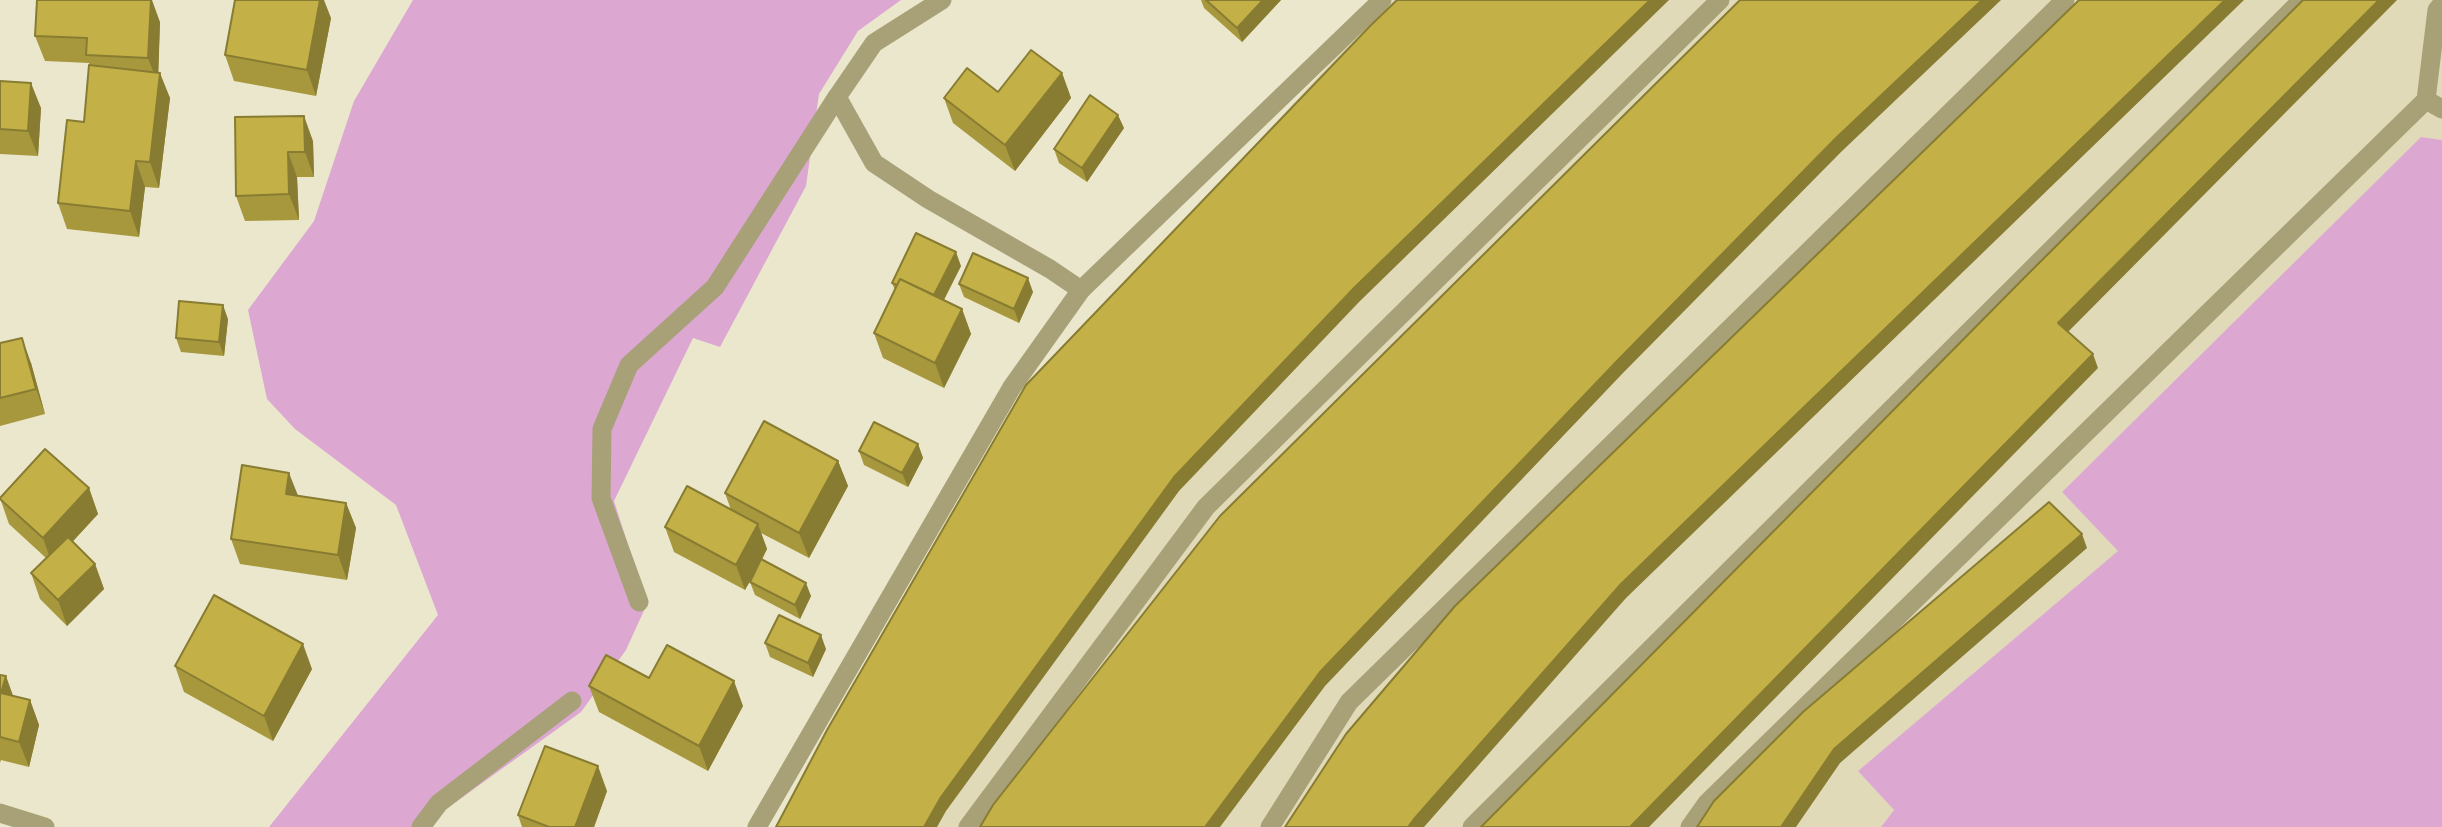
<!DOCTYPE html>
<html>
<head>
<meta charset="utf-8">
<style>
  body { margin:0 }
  canvas { display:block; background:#ebe7cc }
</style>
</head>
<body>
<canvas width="2442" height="827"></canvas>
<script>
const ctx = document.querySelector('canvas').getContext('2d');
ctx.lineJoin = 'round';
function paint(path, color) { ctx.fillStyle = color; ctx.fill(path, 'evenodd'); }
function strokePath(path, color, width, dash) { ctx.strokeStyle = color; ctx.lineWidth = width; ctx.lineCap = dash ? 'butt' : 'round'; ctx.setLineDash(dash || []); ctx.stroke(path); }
paint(new Path2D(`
  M1392 0H2442V140L2421 137 2062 492 2119 551 1858 771 1894 810 1881 827H775L1026 392 1366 25Z`), '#e0dab8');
paint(new Path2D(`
  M413 0H901L858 31 819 94 806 186 720 347 693 338 614 501 647 604 626 650 581 712 446 809 432 827H269L438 615 396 505 295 429 267 399 248 310 314 221 354 101Z
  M2421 137 2442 140V827H1881L1894 810 1858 771 2118 551 2062 492Z`), '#dca8d2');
strokePath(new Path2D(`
  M2426 100 2442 109
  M639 602 601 498 602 429 629 365 715 287 837 97
  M757 827 1012 387 1081 290
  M968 827 1206 507 1720 0
  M1270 827 1349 702 2065 0
  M1472 827 2302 0
  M1690 827 1707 803 2426 100 2437 10 2442 4`), '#a8a178', 19);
strokePath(new Path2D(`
  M942 0 874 43 837 97 874 163 928 199 1050 269 1081 290 1382 0
  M0 813 45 827
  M421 827 439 803 572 701`), '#a8a178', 19);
paint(new Path2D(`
  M1201 0H1281L1242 42 1204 8Z
  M331 18 316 96 234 81 225 55Z
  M160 22 158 73 170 98 159 188 145 187 139 237 67 229 58 203 84 122 89 65V63L45 61 35 36Z
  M1062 73 1071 98 1015 171 953 123 944 98 998 92Z
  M0 81 41 108 38 156 0 154Z
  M235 117 313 141 314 177H297L299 220 245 221 236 196Z
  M1124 128 1087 182 1059 163 1054 149Z
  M961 266 944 300 962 309 971 334 944 388 883 358 874 333 895 290 892 283Z
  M959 284 1033 292 1019 323 964 297Z
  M228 319 224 356 181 352 176 338Z
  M0 343 31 363 45 414 0 426Z
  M918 444 923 458 908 487 864 465 859 451Z
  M838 461 848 486 809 558 761 533 767 549 762 560 811 596 800 619 755 595 750 582 753 576 745 590 674 552 665 527 731 510 725 493Z
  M89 488 98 514 72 542 95 564 104 589 67 626 40 599 31 573 46 558 9 524 0 498Z
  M298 496 346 503 356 528 347 580 240 564 231 539Z
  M765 643 826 649 813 677 770 657Z
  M175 666 312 669 273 741 184 692Z
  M0 675 13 696 30 700 39 725 29 767 1 760 0 763Z
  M649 678 743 706 708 771 599 712 589 686Z
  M607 791 594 827H522L518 815Z`), '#a8983d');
paint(new Path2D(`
  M151 0H152L160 22 158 84 148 58Z
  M320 0H324L331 18 316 96 307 70Z
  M1263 0H1281L1242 42 1237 28Z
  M1650 0H1669L1359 302 1179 491 946 811 937 827H924L941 797 1174 477 1354 288Z
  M1982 0H2001L1841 152 1622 374 1325 686 1220 827H1205L1320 672 1617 361 1836 138Z
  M2225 0H2244L1626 598 1424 827H1408L1414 819 1621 584Z
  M2379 0H2397L2063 337 2058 323Z
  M160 73 170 98 159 188 150 162Z
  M1062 73 1071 98 1015 171 1005 145Z
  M31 83 41 108 38 156 28 131Z
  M1118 115 1124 128 1087 182 1082 168Z
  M304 116 313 141 314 177 305 152Z
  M288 152 297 177 299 220 289 194Z
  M136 161 145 187 139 237 130 211Z
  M956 252 961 266 936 315 931 301Z
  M1028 278 1033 292 1019 323 1014 309Z
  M223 305 228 319 224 356 219 342Z
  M962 309 971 334 944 388 935 363Z
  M22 338 31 363 45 414 36 389Z
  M2093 354 2098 368 1649 827H1630Z
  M918 444 923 458 908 487 902 473Z
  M838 461 848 486 809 558 799 533Z
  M289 473 299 498 286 494Z
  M89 488 98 514 52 564 43 538Z
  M346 503 356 528 347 580 338 555Z
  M758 524 767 549 745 590 736 565Z
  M2082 534 2087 548 1840 763 1796 827H1781L1834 749Z
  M95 564 104 589 67 626 58 600Z
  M806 583 811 596 800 619 795 605Z
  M821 635 826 649 813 677 808 663Z
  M303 644 312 669 273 741 264 716Z
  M6 676 15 701 1 693Z
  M734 681 743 706 708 771 699 746Z
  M30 700 39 725 29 767 19 742Z
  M598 766 607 791 594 827H575Z`), '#887c32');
const building = new Path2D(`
  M37 0H151L148 58 86 55 87 38 35 36Z
  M235 0H320L307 70 225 55Z
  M1206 0H1263L1237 28Z
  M1397 0H1650L1354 288 1174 477 941 797 924 827H776L827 730 1026 385 1371 25Z
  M1740 0H1982L1836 138 1617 361 1320 672 1205 827H980L993 805 1220 516Z
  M2079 0H2225L1621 584 1414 819 1408 827H1285L1346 734 1455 606Z
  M2303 0H2379L2058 323 2093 354 1630 827H1481L2025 277Z
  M1031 50 1062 73 1005 145 944 98 967 68 998 92Z
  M89 65 160 73 150 162 136 161 130 211 58 203 67 120 84 122Z
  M0 81 31 83 28 131 0 129Z
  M1090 95 1118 115 1082 168 1054 149Z
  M304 116 305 152H288L289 194 236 196 235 117Z
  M916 233 956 252 934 295 900 279 897 285 892 283Z
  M973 253 1028 278 1014 309 959 284Z
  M900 279 962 309 935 363 874 333Z
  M179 301 223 305 219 342 176 338Z
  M22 338 36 389 0 398V343Z
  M764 421 838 461 799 533 725 493Z
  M874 422 918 444 902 473 859 451Z
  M45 449 89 488 43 538 0 499V498Z
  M242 465 289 473 286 494 346 503 338 555 231 539Z
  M687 486 758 524 736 565 665 527Z
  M2049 502 2082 534 1834 749 1781 827H1697L1714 801 1803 712Z
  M68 537 95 564 58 600 31 573Z
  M761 559 806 583 795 605 750 582Z
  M214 595 303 644 264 716 175 666Z
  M779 615 821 635 808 663 765 643Z
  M667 645 734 681 699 746 589 686 606 655 649 678Z
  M0 675 6 676 1 693 30 700 19 742 0 737Z
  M545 746 598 766 575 827H549L518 815Z`);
paint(building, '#c3b147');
strokePath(building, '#887c32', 2);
</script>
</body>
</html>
